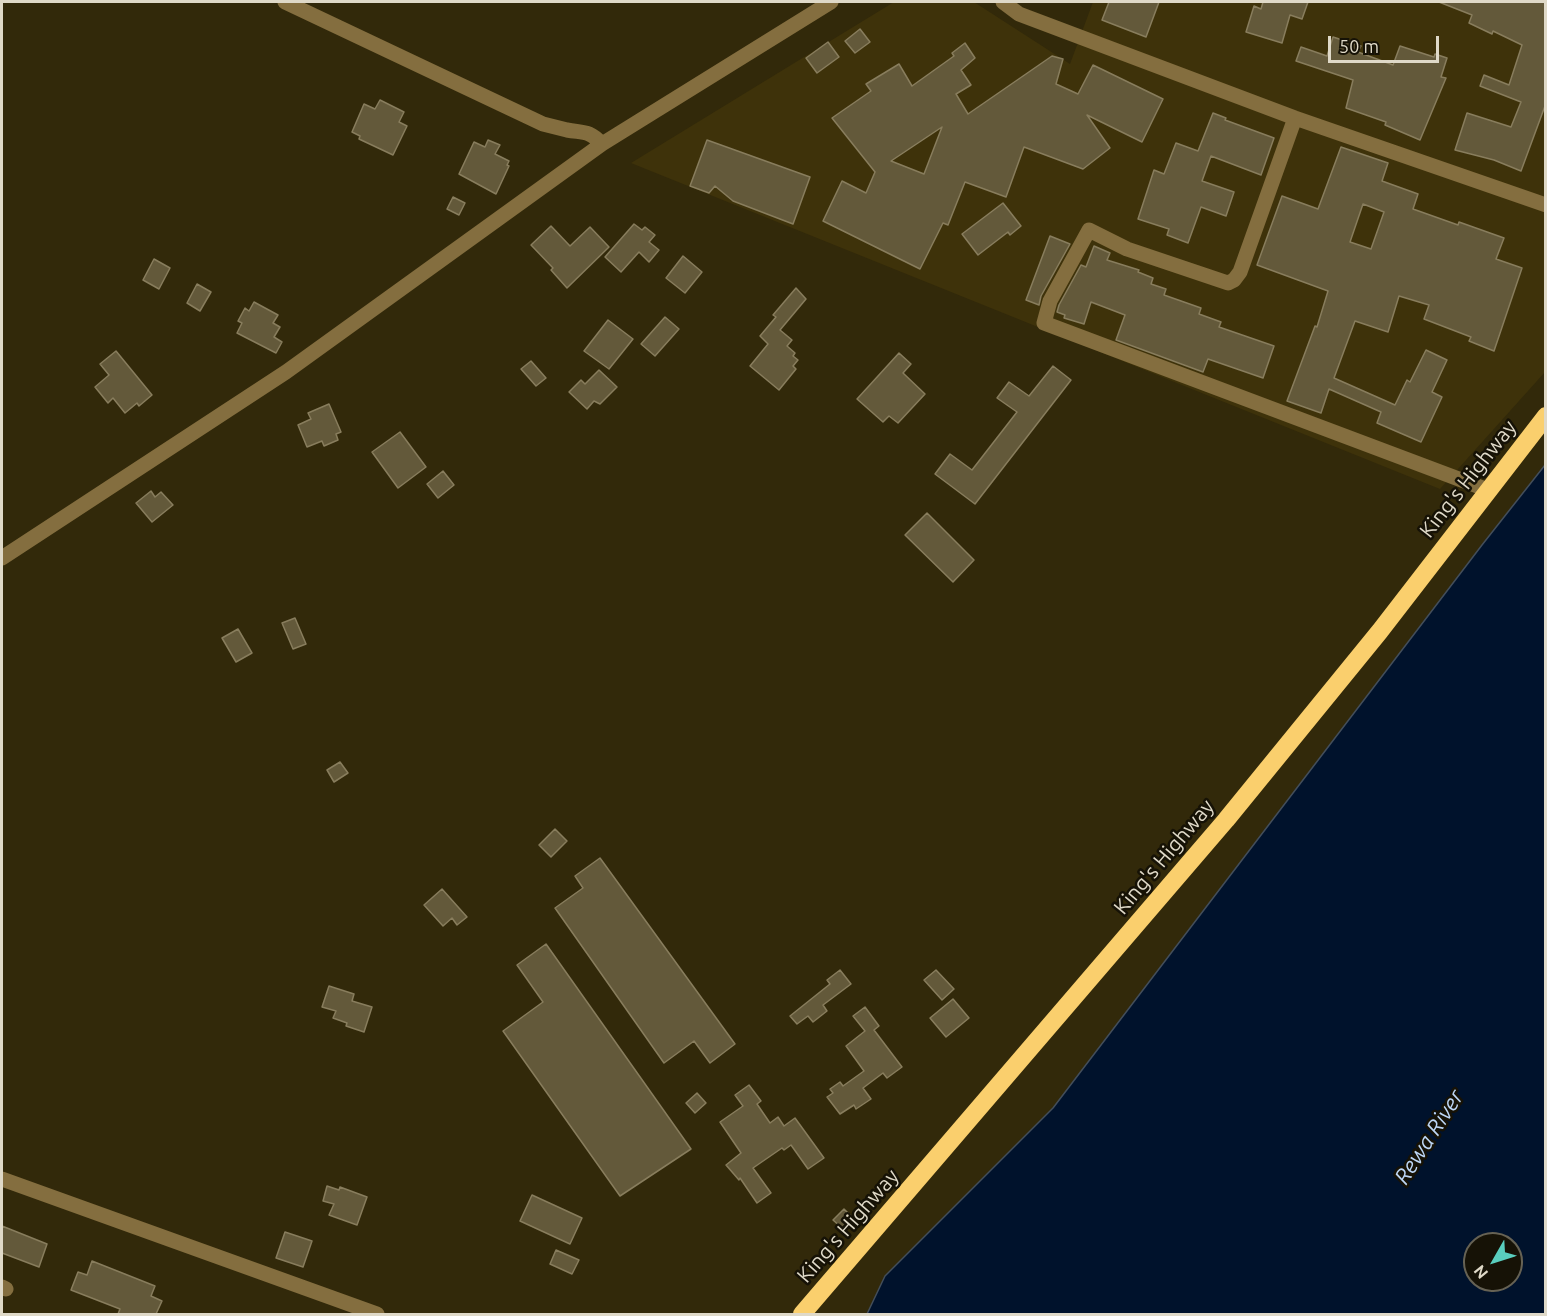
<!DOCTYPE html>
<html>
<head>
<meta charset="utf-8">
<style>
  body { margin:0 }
  #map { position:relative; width:1547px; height:1316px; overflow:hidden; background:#32290a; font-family:Ubuntu,sans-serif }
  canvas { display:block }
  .frame { position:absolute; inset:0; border:3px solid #dfd9c8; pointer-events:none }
  .north { position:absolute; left:1463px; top:1232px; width:60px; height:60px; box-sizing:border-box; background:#161206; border:2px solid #666254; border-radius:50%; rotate:231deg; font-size:16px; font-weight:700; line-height:24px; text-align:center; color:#dfd9c8 }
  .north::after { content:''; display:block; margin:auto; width:21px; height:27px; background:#59cebe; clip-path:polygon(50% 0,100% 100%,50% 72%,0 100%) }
  .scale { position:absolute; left:1328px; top:36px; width:111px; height:27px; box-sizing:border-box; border:3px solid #dfd9c8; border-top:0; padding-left:8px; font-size:18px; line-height:21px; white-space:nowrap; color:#dfd9c8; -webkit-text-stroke:4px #161206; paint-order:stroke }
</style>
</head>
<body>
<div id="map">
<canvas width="1547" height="1316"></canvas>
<div class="frame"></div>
<div class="north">N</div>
<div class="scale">50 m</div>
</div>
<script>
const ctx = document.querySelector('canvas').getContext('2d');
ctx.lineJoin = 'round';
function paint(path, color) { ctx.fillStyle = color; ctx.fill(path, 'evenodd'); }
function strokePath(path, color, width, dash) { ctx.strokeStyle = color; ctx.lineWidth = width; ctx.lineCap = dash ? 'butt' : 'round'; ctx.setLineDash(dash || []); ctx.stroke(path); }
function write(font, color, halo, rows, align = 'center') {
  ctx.font = font + ' Ubuntu,sans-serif'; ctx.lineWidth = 5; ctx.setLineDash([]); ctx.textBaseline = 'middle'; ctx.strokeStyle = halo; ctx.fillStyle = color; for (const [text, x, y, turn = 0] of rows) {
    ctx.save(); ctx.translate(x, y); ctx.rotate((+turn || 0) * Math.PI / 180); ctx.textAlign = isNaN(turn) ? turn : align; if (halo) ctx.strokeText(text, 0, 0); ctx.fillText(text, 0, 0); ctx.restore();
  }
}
paint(new Path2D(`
  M894 2H974L1070 64 1093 2H1545V372L1440 489 631 163Z`), '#3e320a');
const water = new Path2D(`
  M1545 465V1314H867L885 1276 1053 1108 1482 545ZM1475 1244H1511V1280H1475Z`);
paint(water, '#00122c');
strokePath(water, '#434e5b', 1.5);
const building = new Path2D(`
  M1109 2H1159L1146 37 1102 20Z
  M1263 2H1308L1302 19 1290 15 1282 43 1246 32 1254 6 1261 9Z
  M1439 2H1545V106L1521 171 1494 160 1455 150 1467 113 1511 127 1521 102 1480 86 1484 75 1509 85 1522 45 1493 31 1492 34 1469 23 1472 15Z
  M860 29 870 42 855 53 845 41Z
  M1333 37 1361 46 1358 52 1393 65 1400 46 1434 57 1435 54 1447 58 1441 77 1446 78 1420 140 1385 125 1386 122 1346 108 1353 80 1296 61 1301 47 1327 56Z
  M828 42 839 57 817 73 806 58Z
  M965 43 975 58 961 70 971 85 956 94 968 114 1052 56 1063 59 1056 84 1078 94 1093 65 1163 99 1142 142 1087 115 1110 148 1083 169 1024 147 1006 197 965 182 948 225 943 223 920 269 823 221 842 181 866 193 875 172 832 118 871 91 866 84 899 64 912 86 954 56 952 53ZM942 127 924 174 891 161Z
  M380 100 404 112 399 122 407 126 393 155 359 139 360 136 352 132 364 104 375 109Z
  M1213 113 1226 118 1225 120 1274 138 1261 175 1211 156 1202 181 1234 192 1226 216 1201 207 1188 243 1167 235 1169 229 1138 219 1154 170 1164 174 1176 143 1198 151Z
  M488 140 500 145 495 154 509 161 507 165 509 166 496 194 459 174 474 142 485 147Z
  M707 140 810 177 793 224 733 201 715 186 709 193 690 186Z
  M1341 147 1388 163 1382 181 1418 194 1413 209 1458 225 1459 222 1504 238 1496 259 1522 268 1494 351 1469 341 1471 337 1424 319 1429 305 1399 296 1388 332 1355 321 1334 378 1395 405 1407 380 1410 382 1426 350 1447 360 1432 392 1442 397 1421 442 1377 423 1381 412 1329 389 1321 413 1287 401 1315 326 1317 327 1328 291 1257 265 1282 196 1318 209ZM1363 204 1384 212 1371 249 1350 242Z
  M453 197 465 203 459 215 447 209Z
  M1003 203 1021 226 1010 235 1008 232 978 255 962 234Z
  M634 224 642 230 645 227 655 235 649 242 659 250 649 262 639 252 621 272 605 257Z
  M551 226 570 246 590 227 609 247 567 288 551 270 553 268 531 245Z
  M1050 236 1070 244 1041 296 1039 305 1026 300Z
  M1094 246 1110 253 1107 260 1139 270 1138 272 1153 278 1151 284 1166 289 1164 295 1201 308 1199 314 1221 322 1219 327 1274 346 1263 378 1208 359 1203 372 1116 340 1125 315 1091 302 1084 324 1064 318 1065 315 1057 312 1059 305 1081 265 1086 267Z
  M683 256 702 272 685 293 666 278Z
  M154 259 170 268 159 289 143 280Z
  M197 284 211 292 200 311 187 303Z
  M796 288 806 299 780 330 792 340 787 346 795 353 793 356 798 360 793 366 796 369 779 390 750 366 768 344 760 336 776 317 773 315Z
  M254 302 278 315 273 323 280 327 274 337 282 342 276 353 237 333 242 323 238 321 245 308 249 311Z
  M665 317 679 329 655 356 641 344Z
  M608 320 633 339 609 369 584 351Z
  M116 351 152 395 139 406 137 403 125 413 113 398 108 403 95 387 109 375 100 364Z
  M899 353 911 364 903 373 925 394 898 423 889 416 883 422 857 399Z
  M531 361 546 378 536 386 521 369Z
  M1053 366 1071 380 975 504 935 474 950 454 972 470 1017 412 997 398 1009 382 1029 396Z
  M599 370 617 387 600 404 594 401 587 409 569 392 581 380 585 384Z
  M329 404 341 432 336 434 338 440 324 446 322 441 307 447 298 425 311 419 308 413Z
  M400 432 426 467 398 488 372 452Z
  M443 471 454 485 438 498 427 484Z
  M151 491 155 497 161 492 173 505 152 522 136 503Z
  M927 513 974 560 953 582 905 535Z
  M295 618 306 644 293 649 282 623Z
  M238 629 252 653 236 662 222 638Z
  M340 762 348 773 334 782 327 770Z
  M555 829 567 841 551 857 539 845Z
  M600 858 735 1044 710 1063 694 1041 664 1063 555 908 583 888 575 876Z
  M442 889 467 917 457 925 452 918 443 926 424 905Z
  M546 944 691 1149 620 1196 503 1031 543 1002 517 965Z
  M840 970 851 984 823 1005 827 1011 813 1022 808 1016 797 1024 790 1016 830 984 827 980Z
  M936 970 954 989 942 1000 924 980Z
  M329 986 354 994 352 1001 372 1007 364 1032 346 1026 347 1023 333 1018 336 1011 322 1007Z
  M953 999 969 1018 946 1037 930 1018Z
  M865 1007 879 1026 874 1030 902 1067 887 1078 883 1073 863 1088 871 1099 856 1109 854 1105 840 1114 827 1097 833 1093 830 1089 840 1082 843 1086 864 1071 846 1046 865 1031 853 1016Z
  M749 1085 761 1101 757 1104 770 1123 778 1117 784 1126 795 1118 824 1158 808 1169 791 1145 784 1150 782 1148 753 1168 771 1193 757 1203 740 1178 739 1180 726 1165 741 1153 720 1122 743 1106 735 1095Z
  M697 1093 706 1103 695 1113 686 1103Z
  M327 1186 339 1190 340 1187 367 1197 357 1225 329 1215 334 1204 323 1201Z
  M532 1195 582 1218 570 1244 520 1221Z
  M844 1209 853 1218 843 1229 833 1220Z
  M2 1226 47 1244 39 1267 2 1253Z
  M285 1232 312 1241 303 1267 276 1258Z
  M556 1250 579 1260 572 1274 550 1264Z
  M92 1261 155 1286 151 1296 162 1301 156 1314H118L120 1309 71 1290 78 1272 87 1275Z`);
paint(building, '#63593a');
strokePath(building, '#887d5d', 1.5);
strokePath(new Path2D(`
  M285 2 543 124C551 126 559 128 567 130 584 133 589 130 602 144L831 2
  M1003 2 1019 14 1295 118 1546 205
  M1295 118 1240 272 1234 280 1228 283 1127 249 1089 230 1050 301 1044 323 1488 490
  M2 558 286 372 602 144
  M2 1179 377 1314
  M2 1287 6 1289`), '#846e3f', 15);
strokePath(new Path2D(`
  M802 1314 1226 820 1380 631 1546 416`), '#facf6d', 18);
write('21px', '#dfd9c8', '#161206', [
  ["King's Highway",1468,479,-52],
  ["King's Highway",1164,857,-50],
  ["King's Highway",848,1226,-49]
]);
write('italic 22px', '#bdd6f5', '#161206', [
  ["Rewa River",1429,1137,-57]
]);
</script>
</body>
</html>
